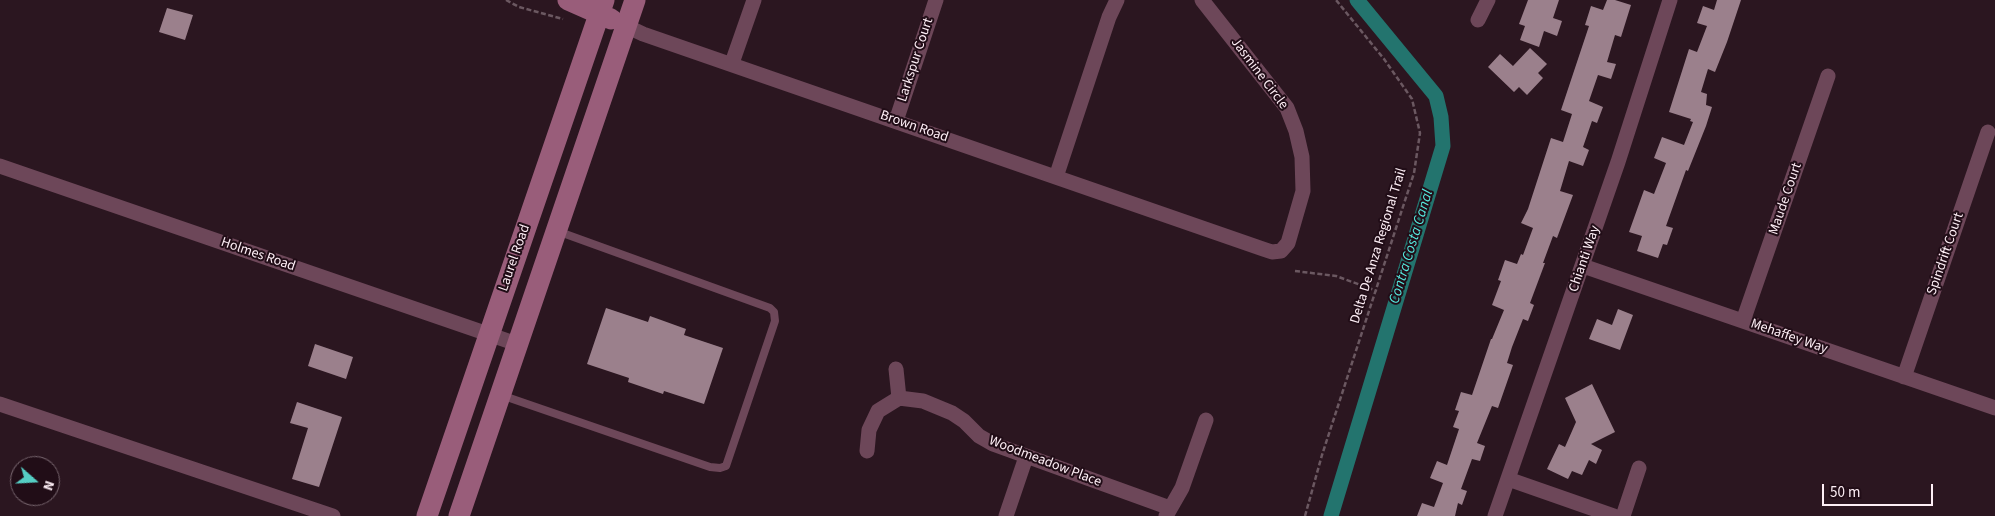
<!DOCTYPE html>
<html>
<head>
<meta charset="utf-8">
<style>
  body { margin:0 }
  #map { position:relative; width:1995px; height:516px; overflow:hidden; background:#2b1620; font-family:"Source Sans 3",sans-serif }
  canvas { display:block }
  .north { position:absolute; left:10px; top:456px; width:50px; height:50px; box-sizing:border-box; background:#210d17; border:1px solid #796770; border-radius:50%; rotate:109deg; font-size:14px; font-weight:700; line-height:20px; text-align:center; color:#feeff6 }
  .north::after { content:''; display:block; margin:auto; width:18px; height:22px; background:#55cec4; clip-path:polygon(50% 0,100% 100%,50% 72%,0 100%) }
  .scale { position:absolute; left:1822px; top:484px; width:111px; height:22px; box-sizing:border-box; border:2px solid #feeff6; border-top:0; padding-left:6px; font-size:15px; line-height:18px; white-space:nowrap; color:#feeff6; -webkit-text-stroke:4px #210d17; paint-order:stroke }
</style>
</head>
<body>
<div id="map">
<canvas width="1995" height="516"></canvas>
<div class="north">N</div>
<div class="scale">50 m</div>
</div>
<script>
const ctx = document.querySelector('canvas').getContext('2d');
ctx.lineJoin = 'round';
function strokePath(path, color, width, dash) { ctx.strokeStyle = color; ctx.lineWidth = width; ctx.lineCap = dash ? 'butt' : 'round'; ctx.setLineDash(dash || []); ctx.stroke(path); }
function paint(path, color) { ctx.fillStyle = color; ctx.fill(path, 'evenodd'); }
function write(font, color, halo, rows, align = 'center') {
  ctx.font = font + ' "Source Sans 3",sans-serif'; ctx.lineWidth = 4; ctx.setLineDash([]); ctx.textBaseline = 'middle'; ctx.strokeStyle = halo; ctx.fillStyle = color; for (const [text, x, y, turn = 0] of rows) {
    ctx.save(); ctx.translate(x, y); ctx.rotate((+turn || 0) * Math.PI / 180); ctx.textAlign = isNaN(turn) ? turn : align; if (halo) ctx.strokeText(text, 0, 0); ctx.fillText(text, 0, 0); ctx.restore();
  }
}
strokePath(new Path2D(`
  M1331 516 1443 146 1441 117 1436 96 1357 0`), '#23746e', 15);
paint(new Path2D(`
  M1528 0H1559L1553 18 1562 21 1557 36 1544 31 1539 47 1520 40 1525 26 1519 24Z
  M1607 0H1615L1631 5 1621 37 1615 35 1607 62 1616 64 1611 79 1598 75 1589 101 1603 107 1597 123 1592 121 1583 147 1589 150 1583 166 1569 161 1560 191 1573 195 1557 238 1553 236 1543 263H1545L1530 303 1534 305 1528 321 1523 319 1512 347 1507 363 1513 365 1498 408 1492 406 1477 443 1485 446 1480 461 1472 459 1461 489 1467 491 1462 505 1458 503 1455 516H1417L1422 503 1434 507 1443 483 1430 478 1437 461 1447 465 1459 429 1453 427 1459 411 1455 410 1461 392 1472 395 1491 339H1492L1504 310 1492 305 1501 281 1498 280 1505 260 1517 264 1521 254 1523 255 1533 228 1521 223 1528 209 1551 138 1563 142 1572 114 1561 110 1589 26 1585 25 1591 6 1603 10Z
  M1717 0H1741L1727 42 1715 72 1708 69 1701 92 1707 94 1706 105 1712 107 1706 126 1688 171 1686 170 1666 226 1673 228 1667 245 1663 244 1658 258 1637 251 1642 236 1629 232 1644 190 1654 194 1666 163 1654 158 1662 137 1684 145 1693 122 1690 121 1691 119 1669 112 1689 49 1697 52 1707 26 1697 23 1703 6 1714 10Z
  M167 8 193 15 185 40 159 32Z
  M1530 48 1547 64 1538 73 1543 78 1527 95 1519 87 1514 92 1488 67 1500 54 1513 66Z
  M606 308 648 322 650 316 686 329 684 335 723 348 704 404 664 391 663 394 628 382 629 378 587 364Z
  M1618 309 1633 315 1620 350 1589 339 1597 319 1612 325Z
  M315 344 353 357 346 379 308 366Z
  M1592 384 1615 432 1591 444 1602 450 1596 464 1589 460 1582 475 1572 471 1568 479 1547 469 1559 444 1565 447 1576 422 1565 398Z
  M297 402 342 417 319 487 292 479 308 428 290 423Z`), '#9b808c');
strokePath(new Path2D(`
  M506 0 519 7 563 19
  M1295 271 1336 276 1377 291
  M1305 516 1322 455 1414 173 1420 133 1412 99 1384 59 1336 0`), '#6b5861', 2.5, [5, 2.5]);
strokePath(new Path2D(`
  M501 395 710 467 720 468 726 466 775 321 774 312 770 308 557 231`), '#6d4759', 8);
strokePath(new Path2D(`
  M1478 20 1488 0
  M626 26 643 34 1263 249 1272 252 1281 251 1288 243 1303 191 1302 157 1296 131 1287 108 1202 0
  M732 63 754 0
  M896 121 936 0
  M0 166 517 344
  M1056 177 1109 17 1117 0
  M1583 266 1995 408
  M1743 321 1828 76
  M896 369 899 398
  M1904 377 1988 132
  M0 404 333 516
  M867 451 869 430 878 411 899 398 923 401 952 413 964 421 979 436 993 444 1170 508
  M1508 479 1614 516
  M1006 516 1026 457
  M1166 516 1182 488 1206 420
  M1495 516 1618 162 1670 0
  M1623 516 1639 468`), '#6d4759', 15);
strokePath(new Path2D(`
  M568 0 611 19
  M427 516 604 0
  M459 516 635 0`), '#995d7a', 21);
write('14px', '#feeff6', '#210d17', [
  ["Larkspur Court",916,60,-72],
  ["Jasmine Circle",1259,74,53],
  ["Brown Road",914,127,19],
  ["Maude Court",1786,199,-71],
  ["Delta De Anza Regional Trail",1379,246,-73],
  ["Spindrift Court",1946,254,-71],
  ["Holmes Road",258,255,19],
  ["Laurel Road",515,258,-71],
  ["Chianti Way",1585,259,-71],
  ["Mehaffey Way",1789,337,19],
  ["Woodmeadow Place",1045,462,21]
]);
write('italic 15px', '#56eadf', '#210d17', [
  ["Contra Costa Canal",1412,247,-73]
]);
</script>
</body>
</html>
